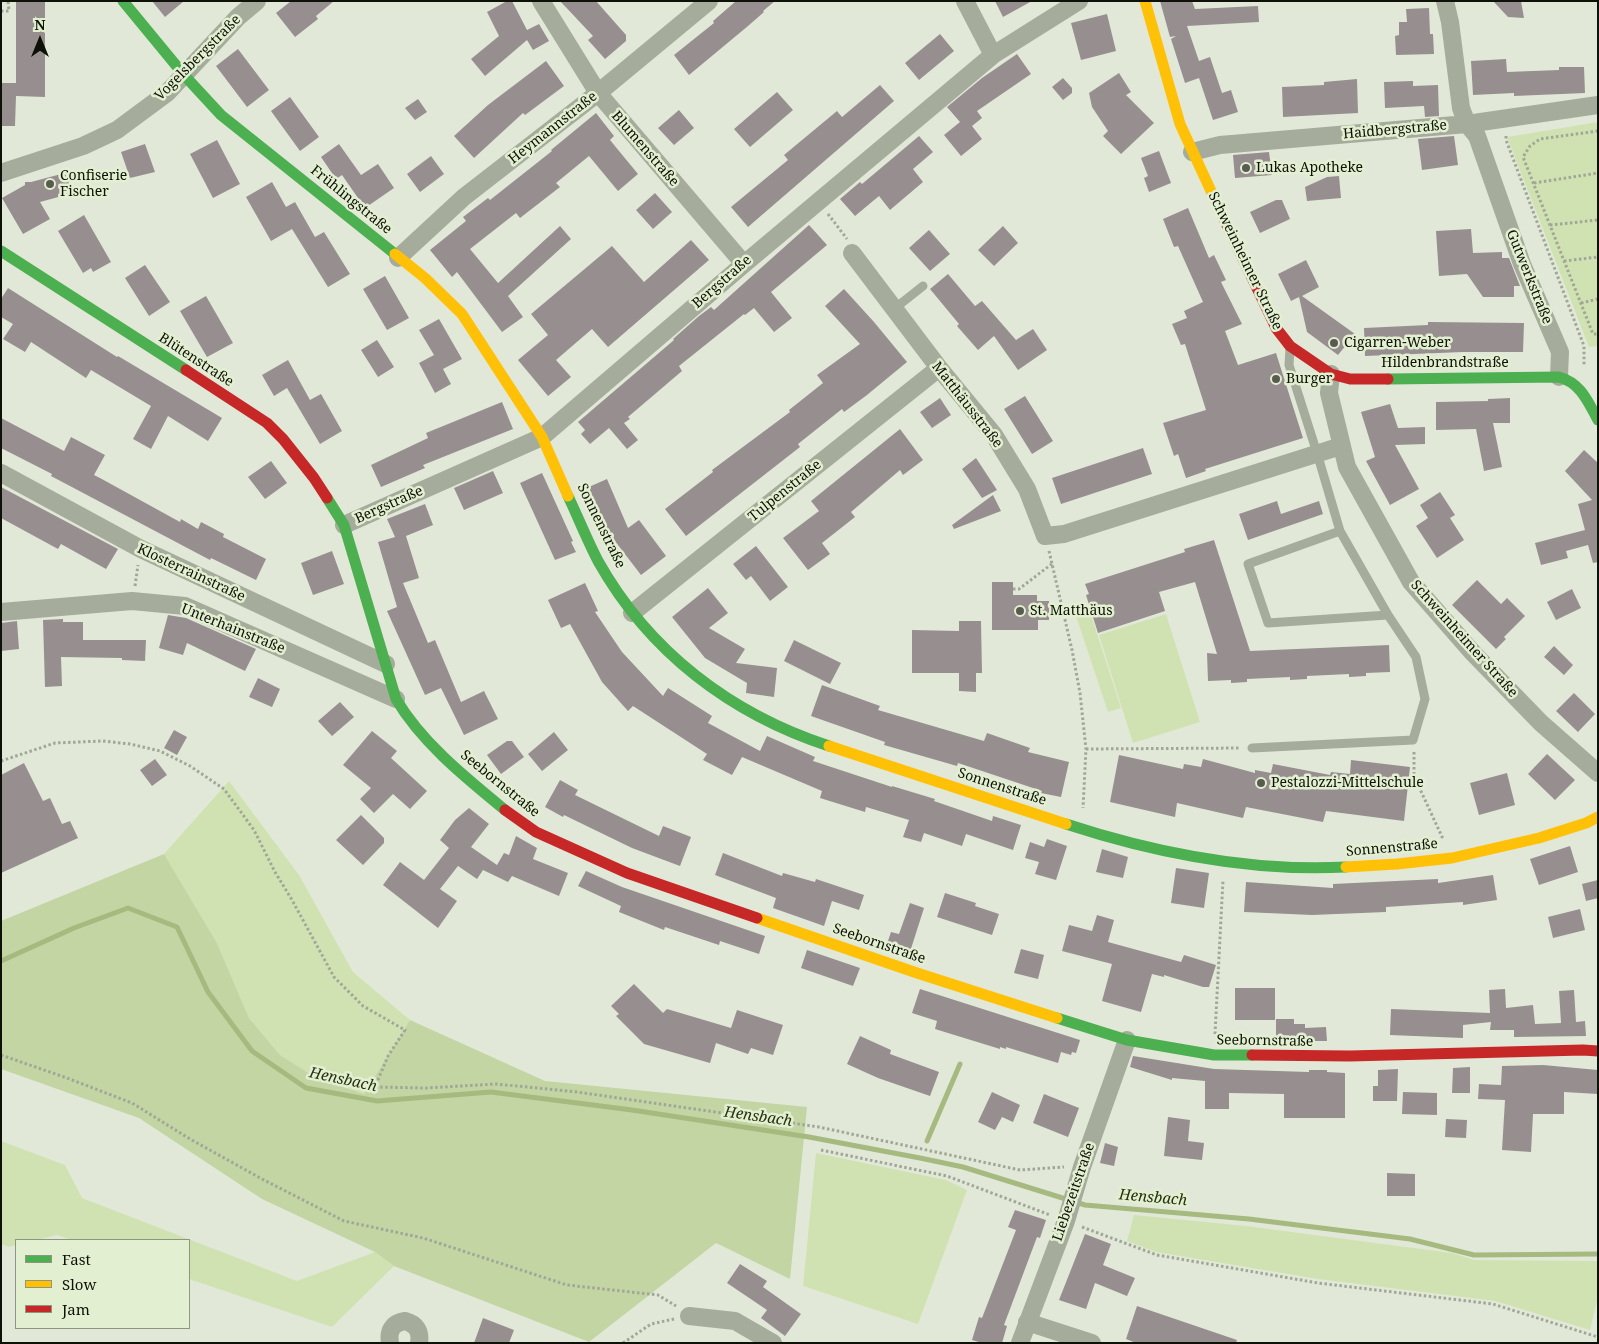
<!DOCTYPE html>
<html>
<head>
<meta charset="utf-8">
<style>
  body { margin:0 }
  #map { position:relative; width:1599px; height:1344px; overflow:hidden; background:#e2e8d8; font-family:"Noto Serif",serif }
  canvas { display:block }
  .frame { position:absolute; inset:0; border:2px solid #0e1107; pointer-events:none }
  .legend { position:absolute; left:15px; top:1239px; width:175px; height:90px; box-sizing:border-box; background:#e3efd1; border:1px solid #8e9680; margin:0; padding:6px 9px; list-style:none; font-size:15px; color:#0e1107 }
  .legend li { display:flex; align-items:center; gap:10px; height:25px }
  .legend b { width:25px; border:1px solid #8e9680 }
  .north { position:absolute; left:15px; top:15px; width:50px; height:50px; -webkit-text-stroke:4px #e3efd1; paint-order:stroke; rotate:0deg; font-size:14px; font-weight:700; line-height:20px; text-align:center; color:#0e1107 }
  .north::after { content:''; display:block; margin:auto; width:18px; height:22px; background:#0e1107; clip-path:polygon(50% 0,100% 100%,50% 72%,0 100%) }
</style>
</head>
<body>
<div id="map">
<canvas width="1599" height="1344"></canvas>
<div class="frame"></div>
<ul class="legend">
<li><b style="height:6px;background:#4caf50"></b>Fast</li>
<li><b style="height:6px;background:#ffc107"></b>Slow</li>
<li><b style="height:6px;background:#c62828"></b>Jam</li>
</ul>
<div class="north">N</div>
</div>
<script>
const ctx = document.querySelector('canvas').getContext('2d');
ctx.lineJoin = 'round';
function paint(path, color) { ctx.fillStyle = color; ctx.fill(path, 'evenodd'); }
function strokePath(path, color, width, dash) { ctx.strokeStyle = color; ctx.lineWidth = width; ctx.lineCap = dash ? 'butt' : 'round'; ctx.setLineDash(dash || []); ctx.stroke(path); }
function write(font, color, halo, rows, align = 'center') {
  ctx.font = font + ' "Noto Serif",serif'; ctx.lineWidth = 5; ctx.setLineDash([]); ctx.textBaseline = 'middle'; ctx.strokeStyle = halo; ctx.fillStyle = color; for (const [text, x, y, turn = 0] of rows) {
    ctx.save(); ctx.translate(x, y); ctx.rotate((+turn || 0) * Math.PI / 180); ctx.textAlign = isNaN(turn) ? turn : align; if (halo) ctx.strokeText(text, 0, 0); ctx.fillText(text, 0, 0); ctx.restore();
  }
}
paint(new Path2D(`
  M1598 122V346L1589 347 1507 137Z
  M1090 612 1121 708 1108 712 1076 616Z
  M1166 614 1200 722 1133 743 1099 635Z
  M229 781 299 875 353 972 410 1020 364 1094 315 1077 280 1055 249 1018 217 943 164 854Z
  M1 1141 65 1165 82 1198 297 1281 375 1252 394 1266 332 1327 189 1279V1240H72L57 1235 37 1240H16V1245L9 1247 1 1244Z
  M816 1153 946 1180 967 1190 918 1324 803 1286Z
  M1134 1215 1246 1226 1368 1242 1452 1253 1474 1260 1598 1261V1297L1590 1330 1495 1301 1318 1279 1156 1252 1127 1241Z`), '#d1e2b2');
paint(new Path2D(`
  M164 854 217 943 249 1018 280 1055 315 1077 364 1094 410 1020 545 1081 807 1107 790 1279 716 1243 589 1342 394 1266 375 1252 262 1199 139 1118 1 1069V921Z`), '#c3d5a3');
strokePath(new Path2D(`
  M1 961 74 928 128 908 177 927 208 992 252 1051 306 1088 377 1101 491 1092 632 1110 809 1137 920 1158 963 1167 1085 1205 1249 1219 1410 1239 1474 1255 1598 1254
  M927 1141 960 1064`), '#a6ba80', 5);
paint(new Path2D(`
  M16 1H45V97L16 96 15 126H1V83H16Z
  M152 1H184L165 17Z
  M291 1H334L316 16 318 19 295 37 276 13Z
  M507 1H512L527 30 539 24 549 41 533 50 527 40 485 76 471 59 499 36 487 12Z
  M560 1H596L626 35V41L605 59 588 40 593 36Z
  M736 1H775L763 11 764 12 748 26 689 75 674 55 714 23 713 21Z
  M995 1H1032L1003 17Z
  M1160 1H1192L1195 9 1258 6 1259 22 1187 26 1199 61 1210 57 1222 93 1231 90 1238 112 1213 120 1199 78 1185 83 1171 39 1176 36 1170 37Z
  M1493 1H1521L1524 18 1508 17Z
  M1429 8 1430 34H1433L1434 54 1396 55 1395 36 1399 35V22H1407L1406 9Z
  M1107 14 1116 51 1081 60 1071 23Z
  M940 34 954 51 919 80 905 63Z
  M238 49 269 90 247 107 216 66Z
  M1017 54 1031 74 977 111 982 118 972 126 982 139 961 156 944 135 960 122 947 107 982 78Z
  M1506 59 1507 72 1559 70V67H1584L1585 93 1514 96V93L1473 95 1471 61Z
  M546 61 564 86 525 115 523 113 474 158 454 136 488 105Z
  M1119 73 1131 92 1126 95 1154 123 1121 154 1103 136 1108 131 1092 107 1089 93Z
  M1063 78 1072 88V93L1063 100 1052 87Z
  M1357 79 1358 113 1283 117 1282 87 1324 85V82Z
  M1413 81V86L1438 85 1439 116 1425 117 1424 106 1385 108 1384 82Z
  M880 85 894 101 748 227 731 207 788 160 784 155 837 111 842 117Z
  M777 92 793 110 750 147 734 129Z
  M290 97 319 137 300 151 271 111Z
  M418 99 427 112 415 120 405 108Z
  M679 110 694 128 674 145 658 128Z
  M596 113 614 136 610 140 638 174 618 191 589 156 556 183 560 187 520 218 516 213 470 249 498 283 560 226 571 239 508 296 523 317 502 332 457 272 452 277 430 250 466 221 463 217 488 198 490 200 552 151 551 150Z
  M919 136 933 152 913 169 923 182 890 210 879 196 855 216 840 199 860 182 862 184Z
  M1454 136 1458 165 1422 170 1418 139Z
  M217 140 240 184 213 198 190 154Z
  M145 144 155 172 130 178 121 152Z
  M339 144 361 175 378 164 394 188 365 208 342 175 336 179 321 157Z
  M1159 151 1171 183 1149 192 1144 178 1148 176 1141 158Z
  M1269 152 1272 175 1235 178 1233 155Z
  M431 156 444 174 420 192 407 174Z
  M65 173 73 193 40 202 50 219 23 234 2 198 25 185V182H31Z
  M1339 176 1341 198 1307 201 1305 187 1327 177Z
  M272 182 286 207 295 202 315 237 324 232 350 274 328 287 292 229 271 241 246 197Z
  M655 193 672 212 653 229 636 210Z
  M1276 200H1282L1290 219 1260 233 1250 212Z
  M1188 208 1209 258 1214 255 1226 280 1221 282 1242 324 1225 331 1238 365 1276 353 1303 438 1205 469 1206 471 1186 478 1178 454 1174 456 1163 423 1206 410 1185 344 1181 345 1172 324 1187 318 1184 311 1203 302 1178 246 1174 247 1163 219Z
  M84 215 111 262 93 272 91 268 83 273 58 231Z
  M809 225 827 245 771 292 792 318 774 332 754 308 745 315 744 314 679 366 682 371 628 417 630 419 624 423 638 440 627 449 609 428 590 444 581 434 585 430 578 422 674 340 673 339 699 316 711 307 714 310Z
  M1003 226 1018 243 994 266 978 250Z
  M1471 229 1473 253 1502 252V258H1509L1520 286H1514V297H1483L1467 274 1439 276 1436 231Z
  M929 230 950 254 930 271 909 248Z
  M691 240 709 260 608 347 592 329 556 360 571 377 548 396 518 360 548 335 531 314 612 246 644 282Z
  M1306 260 1319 287 1302 296 1355 334 1338 355 1307 332 1299 297 1291 301 1278 274Z
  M145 265 170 302 149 316 125 278Z
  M948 274 975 306 982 301 1016 340 1033 329 1047 350 1018 370 994 336 978 350 957 326 959 324 930 289Z
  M385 276 409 318 387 330 363 289Z
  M8 288 117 357 118 356 222 418 208 441 168 416 151 449 133 439 151 406 91 370 86 378 31 342 25 352 3 339 13 324 1 317V299Z
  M844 289 874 322 907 362 867 395 844 412 842 409 798 444 800 447 686 536 665 509 713 472 712 470 790 412 789 410 823 383 817 375 860 344 825 306Z
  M206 296 233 343 207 357 180 311Z
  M439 319 462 359 443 369 451 384 435 393 419 363 434 355 419 330Z
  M1428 322 1524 323 1523 352H1463L1365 356 1364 328 1428 325Z
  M377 340 394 367 378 377 361 350Z
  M288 360 310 400 321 394 342 431 320 444 287 388 274 396 262 375Z
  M1025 396 1053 441 1032 454 1004 409Z
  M940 398 951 415 932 428 920 412Z
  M1510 398V423H1493L1502 467 1484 471 1476 429 1436 430V402L1488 401V399Z
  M502 402 513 429 423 465 425 468 381 487 371 465 428 438 426 433Z
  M1390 404 1398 428 1425 427V444L1395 445 1419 489 1390 505 1366 461 1375 457 1361 412Z
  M1 418 64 451 71 437 105 455 94 475 100 478 180 522 181 519 198 529 201 522 224 534 223 537 266 559 256 580 211 558 210 560 51 476 52 474 1 448Z
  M900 429 923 460 903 475 900 470 851 512 855 517 822 543 830 554 808 570 783 538 819 511 811 501Z
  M1143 448 1152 474 1061 504 1052 478Z
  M1584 450 1598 463V562L1593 563 1588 545 1566 551 1568 558 1541 565 1535 543 1585 530 1578 504 1592 500 1565 471Z
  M976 458 997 490 982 498 962 469Z
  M271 461 287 483 265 499 248 477Z
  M493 471 503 493 464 510 454 488Z
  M542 473 573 541 571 542 576 552 555 560 520 483Z
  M607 479 628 528 639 520 666 556 641 575 605 528 600 530 582 490Z
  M1 487 118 549 106 569 61 544 58 549 1 518Z
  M1440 492 1455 515 1450 518 1464 540 1437 558 1416 526 1428 518 1420 505Z
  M993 495 1001 511 954 529 952 525Z
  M1277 501 1281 514 1319 501 1323 514 1248 540 1239 514Z
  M425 504 433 525 406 536 419 578 403 583 428 643 435 640 461 702 484 691 498 719 464 735 441 688 425 695 387 611 397 607 378 542 395 537 387 519Z
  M1214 540 1250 651 1389 645 1390 672 1366 673V676L1349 677V674L1307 676V679L1290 680V677L1247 679V682L1231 683V680L1208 681 1207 653 1217 654 1195 582 1159 592 1165 611 1098 633 1086 595 1089 594 1085 584 1185 552 1184 549Z
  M756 546 788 587 770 601 751 576 746 580 733 564Z
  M332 551 344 584 313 595 301 563Z
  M1477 580 1501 604 1507 598 1525 616 1504 637 1506 639 1496 649 1452 605Z
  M992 582H1013V595H1037V601H1049V620H1038V630H992Z
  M585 583 598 611 595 612 622 652 663 696 668 688 712 716 708 723 760 751 767 736 815 757 813 761 892 787V786L935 799 934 801 992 821 993 816 1021 825 1013 850 966 834 962 846 924 833 921 842 903 837 909 820 866 807 865 812 820 798 822 791 742 757 732 775 703 760 707 754 633 706 628 711 602 682 570 624 561 628 548 600Z
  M708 588 728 613 709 628 745 649 736 663 777 668 774 697 746 693 747 683 705 658 672 617Z
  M1572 589 1581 608 1556 620 1547 602Z
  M168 615 186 618 256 649 245 671 187 643 183 655 159 648Z
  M63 619V622H83V640H146L145 661 122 660V658L61 657 62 686 45 687 43 620Z
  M17 621 19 649 1 651V623Z
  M959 621H981L982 673H976V692L959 691V673H912V630L959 631Z
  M794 640 841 663 830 684 784 661Z
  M1554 646 1573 665 1564 675 1544 657Z
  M258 678 280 689 272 707 249 697Z
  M822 685 880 706 878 710 984 741 987 733 1030 748 1028 752 1069 762 1061 797 1041 793 1042 791 958 763 957 766 884 745 885 742 811 716Z
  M1574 693 1595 714 1578 732 1556 711Z
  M340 702 354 717 332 736 318 721Z
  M174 730 187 737 177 755 164 748Z
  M372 731 397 751 391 758 427 791 410 809 393 794 374 813 360 799 371 788 343 765Z
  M554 732 568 750 542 771 528 754Z
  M507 741H512L524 757 501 774 487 755Z
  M1547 754 1575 780 1555 800 1528 774Z
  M1119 755 1183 769 1184 764 1201 767 1203 759 1255 773V770L1271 773 1273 764 1330 775 1331 772 1350 774 1351 760 1410 767 1404 821 1326 811 1323 822 1246 807 1243 818 1177 803 1175 817 1110 802Z
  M155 759 167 775 152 786 140 770Z
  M24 763 43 801 50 798 62 824 70 821 78 838 1 873V775Z
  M1507 773 1515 805 1479 815 1470 783Z
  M560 780 578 790 575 795 659 836 663 826 691 837 680 866 632 848 564 815 563 817 545 807Z
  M469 808 489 824 471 847 497 865 504 853 509 855 516 836 537 848 533 859 568 873 559 896 512 876 508 882 483 870 477 879 458 866 440 889 457 901 438 928 383 885 400 862 424 880 449 848 440 840 455 820Z
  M361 815 384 838V843L363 865 336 840Z
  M1047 839 1067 846 1056 880 1035 874 1039 862 1025 858 1030 842 1044 847Z
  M1570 846 1578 872 1539 885 1530 859Z
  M1102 849 1128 857 1123 878 1096 872Z
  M723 853 782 876 783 873 815 882 816 879 864 895 859 910 832 901 824 926 773 908 776 898 715 875Z
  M1176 868 1209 873 1204 908 1171 903Z
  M586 871 622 887 765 936 759 954 720 941 719 945 665 927 664 930 619 912 621 906 578 886Z
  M1493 875 1497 900 1463 905V902L1386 907V912L1312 915 1244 912 1246 882 1333 888V884L1438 879V883Z
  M1598 880V898L1586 901 1582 884Z
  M945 893 976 903 975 906 999 914 992 935 937 917Z
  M910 903 924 908 909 955 886 947 891 932 899 934Z
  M1580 909 1585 930 1553 938 1548 917Z
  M1097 915 1114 920 1108 942 1181 962 1184 955 1216 965 1209 987H1203L1164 975V977L1152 974 1141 1012 1102 1001 1112 964 1062 951 1069 925 1092 931Z
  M1021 949 1044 955 1038 979 1014 973Z
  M807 950 860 968 853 986 801 968Z
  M634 984 663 1013 667 1009 731 1028 737 1010 783 1025 773 1055 751 1048 748 1054 716 1043 710 1063 644 1044 616 1016 619 1014 611 1006Z
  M1235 988H1275V1020H1235Z
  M920 989 1080 1040 1076 1053 1072 1052 1071 1055 1061 1052 1058 1063 1006 1047V1049L1000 1047V1049L935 1029 937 1021 912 1013Z
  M1505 989 1506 1008 1533 1005 1535 1024 1561 1023 1559 991 1574 990 1576 1022 1585 1021 1586 1036 1514 1037V1030H1490L1491 1022 1463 1025V1038L1390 1035 1391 1009 1490 1013 1489 990Z
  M1276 1019H1294V1024H1305V1028L1326 1027 1327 1041H1276Z
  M860 1036 891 1050 890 1054 939 1072 930 1096 878 1078 847 1064Z
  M1133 1056 1214 1069 1309 1072V1070H1327V1072L1345 1073V1118H1284V1094L1229 1093V1109H1205V1081L1172 1078V1080L1130 1067Z
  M1543 1065 1598 1070V1094L1564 1092V1114H1533L1531 1152 1502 1150 1505 1100 1478 1099 1479 1084 1501 1085 1502 1066Z
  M1470 1067V1093H1452L1453 1068Z
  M1398 1069 1397 1101H1373V1086H1378V1070Z
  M992 1092 1020 1105 1013 1122 1002 1117 995 1130 978 1122Z
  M1403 1092 1437 1093V1115L1402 1114Z
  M1044 1094 1079 1108 1068 1137 1033 1123Z
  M1168 1117 1190 1120 1188 1141 1204 1143 1202 1160 1164 1156Z
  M1446 1119 1467 1120 1466 1138 1445 1137Z
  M1105 1143 1118 1147 1114 1166 1100 1163Z
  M1387 1173 1415 1174V1196H1387Z
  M1015 1210 1046 1220 1040 1238 1037 1237 1004 1325 1007 1326 1002 1343H982L972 1340 979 1317 982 1318 1016 1230 1008 1227Z
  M1085 1234 1111 1244 1103 1265 1135 1278 1127 1296 1095 1283 1086 1309 1059 1300Z
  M740 1264 767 1281 763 1287 801 1314 785 1336 761 1318 767 1310 727 1283Z
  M1137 1306 1237 1340 1236 1343H1136L1126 1339Z
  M483 1318 514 1330 509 1343H474Z`), '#978e90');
strokePath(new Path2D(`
  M1 11H9L8 1
  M1598 131 1540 139 1530 146 1523 157 1593 334H1598
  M1506 136V140L1584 346V365
  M1534 183 1598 173
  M828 214 847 239
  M1550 225 1598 220
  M1564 261 1598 257
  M1581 303 1598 299
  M1049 551 1072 650 1080 693 1086 749 1083 808
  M135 586 138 565
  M1013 589H1019L1053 563
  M1086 749 1241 748
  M1414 752V776L1443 839
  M1 761 55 743 103 741 130 744 160 751 190 766 224 789 254 830 275 872 292 900 334 977 363 1006 405 1030 388 1056 375 1087 426 1088 496 1084 577 1092 819 1127 1020 1170 1064 1167
  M1215 1034 1223 880
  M1 1055 67 1078 132 1103 190 1139 262 1179 344 1221 423 1238 567 1285 658 1295 676 1306
  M821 1150 947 1176 1050 1215
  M1082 1227 1157 1255 1318 1283 1493 1304 1598 1337
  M623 1343 651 1324 674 1319`), '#a1a798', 3, [2.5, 2.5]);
strokePath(new Path2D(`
  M894 309 923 286
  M1340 531 1248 564 1268 623 1388 615
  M1252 748 1413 740 1425 699 1416 657 1388 615 1340 531 1317 453 1289 365 1290 349`), '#a6ac9c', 9);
strokePath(new Path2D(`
  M541 1 598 93 744 264
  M965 1 993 55
  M1445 1 1450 22 1461 108 1467 124 1477 136 1522 264 1560 352 1559 377
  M1192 152 1220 145 1467 124 1598 105
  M1 173 83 146 117 130 167 93 238 17 257 1
  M852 253 939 368 994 435 1027 489 1045 536 1064 534 1341 446
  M398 258 464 197 598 93 709 1
  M1331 374 1329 393 1347 467 1411 582 1473 653 1541 723 1598 773
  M1 473 141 549 386 664
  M344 525 542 437 744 264 993 55 1079 1
  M1 612 132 601 185 606 396 699
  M632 613 939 368
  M689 1316 735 1321 773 1343
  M1027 1322 1092 1343
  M390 1343C388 1331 392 1323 405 1321 416 1324 421 1331 419 1343
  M1020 1343 1066 1221 1082 1167 1127 1040`), '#a6ac9c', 18);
strokePath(new Path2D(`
  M123 1 184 75 221 115 395 254
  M1 251 186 370
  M1388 379 1559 377C1581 383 1588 402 1598 420
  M568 496C578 517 587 540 598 561 649 652 731 714 829 746
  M327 498 344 525 396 699C422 743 466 778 505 810
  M1066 824C1155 853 1252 872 1346 867
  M1057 1018 1127 1040 1214 1055H1252`), '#4caf50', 11);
strokePath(new Path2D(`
  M1145 1 1180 124 1223 217
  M395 254 425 278 462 314 542 437 568 496
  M829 746 1066 824
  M1346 867 1397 864 1452 858 1539 838 1586 823 1598 817
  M757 918 917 973 1057 1018`), '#ffc107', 11);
strokePath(new Path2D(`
  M1223 217 1276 328 1290 346 1331 374 1350 379H1388
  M186 370 267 423 283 439 314 478 327 498
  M505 810 536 832 627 873 757 918
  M1252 1055 1350 1056 1583 1050 1598 1051`), '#c62828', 11);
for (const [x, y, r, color] of [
  [1246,168,5,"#585c50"],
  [50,184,5,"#585c50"],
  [1334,343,5,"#585c50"],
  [1276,379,5,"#585c50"],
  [1020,611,5,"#585c50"],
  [1261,783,5,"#585c50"]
]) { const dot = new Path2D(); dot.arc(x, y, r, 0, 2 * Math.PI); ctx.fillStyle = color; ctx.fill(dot); strokePath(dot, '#e3efd1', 2); }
write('14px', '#0e1107', '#e3efd1', [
  ["Vogelsbergstraße",198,58,-45],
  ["Heymannstraße",553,128,-38],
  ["Haidbergstraße",1395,130,-5],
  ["Blumenstraße",645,149,49],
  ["Frühlingstraße",351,200,39],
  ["Schweinheimer Straße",1245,261,64],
  ["Gutwerkstraße",1529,277,68],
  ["Bergstraße",722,282,-41],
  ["Blütenstraße",196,360,33],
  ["Hildenbrandstraße",1445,363],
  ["Matthäusstraße",967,405,52],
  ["Tulpenstraße",785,491,-39],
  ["Bergstraße",389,505,-24],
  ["Sonnenstraße",601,526,64],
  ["Klosterrainstraße",191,573,25],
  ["Unterhainstraße",233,629,22],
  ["Schweinheimer Straße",1464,639,48],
  ["Seebornstraße",500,784,39],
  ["Sonnenstraße",1002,787,18],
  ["Sonnenstraße",1392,848,-5],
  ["Seebornstraße",879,944,19],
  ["Seebornstraße",1265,1041,1],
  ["Liebezeitstraße",1074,1192,-71]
]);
write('14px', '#0e1107', '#e3efd1', [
  ["Lukas Apotheke",1256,168],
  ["Confiserie",60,176],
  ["Fischer",60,192],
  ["Cigarren-Weber",1344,343],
  ["Burger",1286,379],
  ["St. Matthäus",1030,611],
  ["Pestalozzi-Mittelschule",1271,783]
], 'left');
write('italic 15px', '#25300f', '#e3efd1', [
  ["Hensbach",343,1080,12],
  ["Hensbach",758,1117,8],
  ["Hensbach",1153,1198,5]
]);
</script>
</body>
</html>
